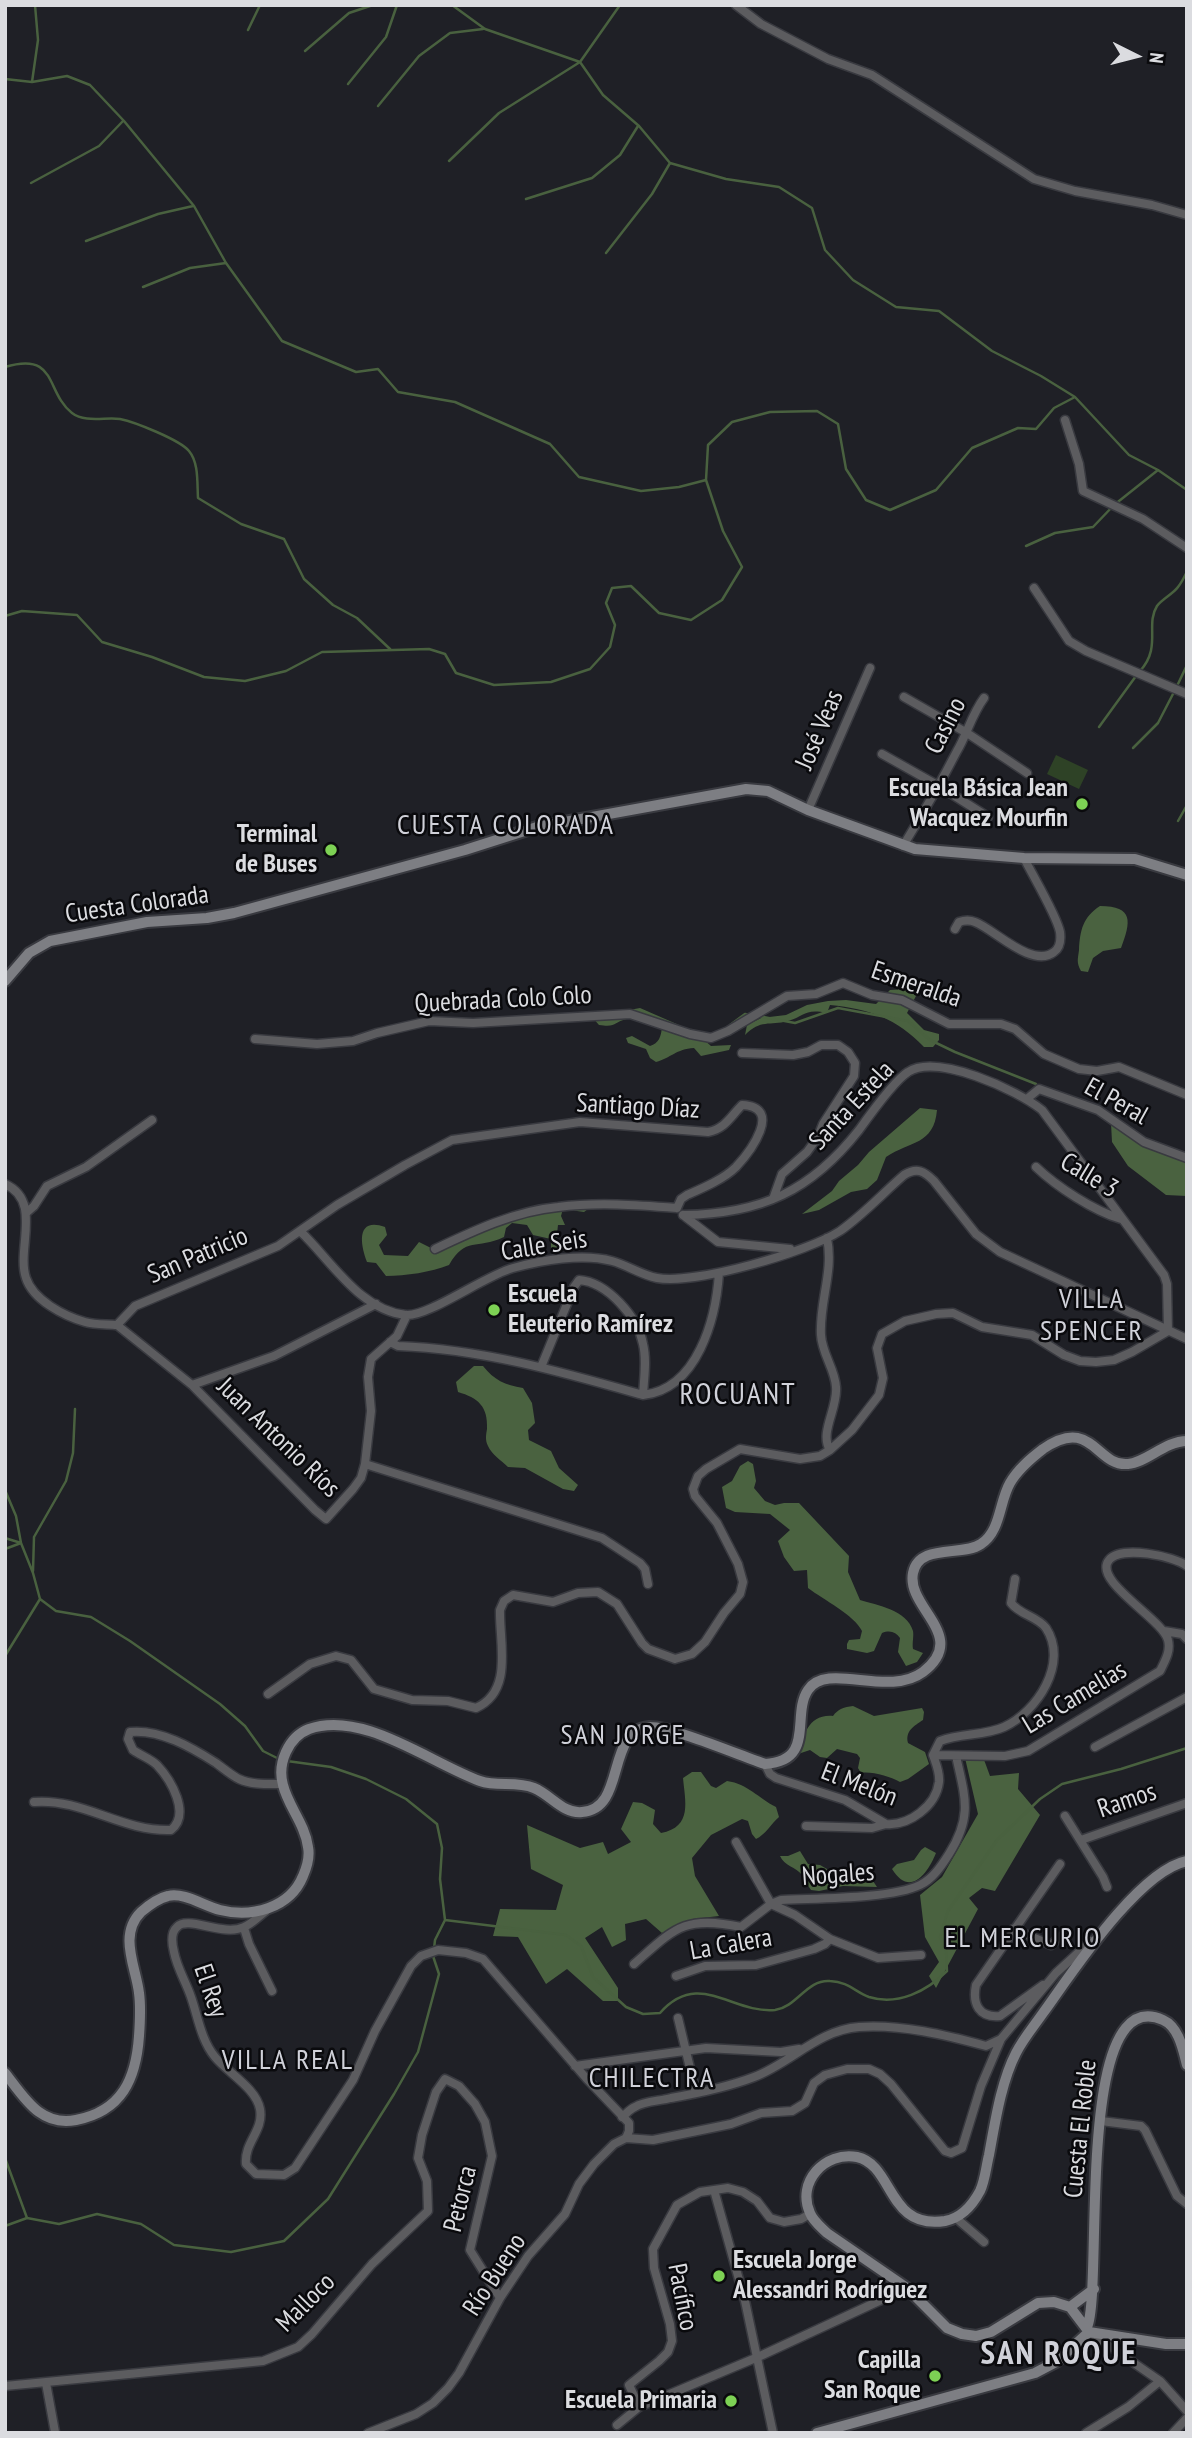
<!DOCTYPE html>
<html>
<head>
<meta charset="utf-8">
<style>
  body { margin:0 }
  #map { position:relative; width:1192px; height:2438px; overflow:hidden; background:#1f2026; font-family:"PT Sans Narrow",sans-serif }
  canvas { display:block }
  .frame { position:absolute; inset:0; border:7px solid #dbdce0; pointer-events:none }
  .north { position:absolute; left:1101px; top:21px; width:70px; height:70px; -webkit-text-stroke:5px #0a0a0d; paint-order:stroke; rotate:96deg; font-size:19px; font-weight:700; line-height:28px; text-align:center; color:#dbdce0 }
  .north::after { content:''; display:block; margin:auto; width:24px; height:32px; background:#dbdce0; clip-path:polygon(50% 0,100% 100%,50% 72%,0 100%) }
</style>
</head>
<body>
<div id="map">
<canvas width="1192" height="2438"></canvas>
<div class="frame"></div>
<div class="north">N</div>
</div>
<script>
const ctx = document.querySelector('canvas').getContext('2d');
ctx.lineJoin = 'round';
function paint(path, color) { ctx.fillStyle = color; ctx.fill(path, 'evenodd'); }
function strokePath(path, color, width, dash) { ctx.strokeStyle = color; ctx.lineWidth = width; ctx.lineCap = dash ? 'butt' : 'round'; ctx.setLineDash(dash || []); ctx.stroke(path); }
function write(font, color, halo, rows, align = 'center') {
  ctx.font = font + ' "PT Sans Narrow",sans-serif'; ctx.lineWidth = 5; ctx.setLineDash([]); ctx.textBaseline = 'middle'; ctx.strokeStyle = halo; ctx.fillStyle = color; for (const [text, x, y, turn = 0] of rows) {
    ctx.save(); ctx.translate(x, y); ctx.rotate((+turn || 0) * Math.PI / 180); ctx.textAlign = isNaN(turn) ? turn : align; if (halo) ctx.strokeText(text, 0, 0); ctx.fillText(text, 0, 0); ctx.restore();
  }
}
paint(new Path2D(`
  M1056 755 1088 770 1079 789 1047 774Z`), '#2e4226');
paint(new Path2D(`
  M1100 906C1134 906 1131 922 1121 948L1103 951 1093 958 1088 972 1081 971C1076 962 1078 959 1079 950 1080 930 1083 917 1100 906Z
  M908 989 916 996 907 1013 924 1030 939 1034V1040L933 1047H924C896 1018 870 1009 830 1005L827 1013C805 1008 805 1016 788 1021 769 1026 761 1019 745 1035L747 1025 761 1018 786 1015 807 1005 828 1001 846 1000 876 1004 890 990Z
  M640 1008 695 1032 711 1046 731 1045 729 1050 701 1056 694 1048C676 1049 671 1058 656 1062L650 1058 646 1049 628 1043 626 1038 632 1036 650 1046C659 1043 661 1037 662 1027 652 1024 638 1017 627 1019 613 1022 617 1028 599 1025L592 1017Z
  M920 1108 937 1110C934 1145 910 1141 886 1157L877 1180 867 1189 851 1192 819 1210 802 1214 832 1191 839 1181 858 1165 869 1152Z
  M1111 1123 1187 1157V1196L1166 1195 1128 1166 1112 1142Z
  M568 1201H587L592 1206 584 1212 563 1209 561 1216 565 1225H558L556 1243 565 1250 551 1248V1239L533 1235 527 1225 512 1223 506 1228 504 1237C476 1250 466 1236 449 1265 431 1272 406 1276 386 1276L376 1263 367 1262C360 1244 356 1217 385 1227L387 1235 379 1245 384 1255 408 1256 419 1242 435 1250 509 1214Z
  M474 1366H483C494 1380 505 1385 523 1388L532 1403 535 1423 528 1430 529 1440 551 1451 559 1468 578 1485 574 1491 563 1489 525 1468 508 1467C501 1460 492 1455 488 1446 485 1440 486 1435 487 1429 488 1406 478 1398 458 1392L456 1382Z
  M748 1461 753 1464 756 1481 754 1488 765 1501 775 1505 784 1503H799L849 1556 848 1572 860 1600C877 1605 907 1610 913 1631 914 1636 912 1643 913 1649L923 1653 917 1662 906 1666 898 1652 900 1638C896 1632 890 1630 882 1633L874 1651 867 1653 847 1649V1644L849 1640 860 1639 862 1631C854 1615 824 1600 808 1588L807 1570 794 1571 784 1557 778 1541 790 1530 770 1514 735 1512 726 1508 722 1487 732 1481 740 1466Z
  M853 1706 874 1716 922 1708 924 1712 923 1720C914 1726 905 1731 908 1743L925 1752 929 1764 908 1779 900 1782C891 1777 871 1771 861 1773L858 1768 860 1758 857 1754 837 1749 827 1758 820 1757 810 1750 798 1754C804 1735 808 1714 833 1716 838 1709 844 1707 853 1706Z
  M983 1757 990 1776 1019 1773 1018 1789 1040 1815 995 1891 982 1888 969 1898 978 1909 936 1988 929 1976 939 1962 925 1937 920 1895 942 1877 978 1814 965 1758Z
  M692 1772H701L711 1786 716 1788 727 1781C748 1784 758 1798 776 1807L779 1817C771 1824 765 1835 756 1839L752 1834 748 1821 742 1819 711 1835 692 1858 695 1876 719 1916 693 1919 662 1933 646 1919 625 1924 626 1940 612 1947 602 1927 585 1938 618 1988V2001H603L567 1969 546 1984 518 1937 493 1936 500 1909 556 1910 563 1885 531 1869 527 1825 580 1848 603 1842 608 1854 631 1842 621 1829 633 1802 642 1803 655 1810 653 1824 661 1833C693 1827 685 1801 683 1778Z
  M925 1847 936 1853C928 1873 910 1898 892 1869L897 1864 914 1860 921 1850Z
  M800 1851 808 1864 820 1865 827 1869 828 1878 849 1873 857 1879 873 1881 877 1887 843 1886 819 1891 811 1890C807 1885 806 1880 802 1875 796 1867 784 1866 780 1856H788Z`), '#4a6240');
strokePath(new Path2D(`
  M452 5 485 29 580 62 603 95 639 126 670 163 726 179 779 187 812 208 825 250 853 280 896 307 939 311 992 351 1041 376 1075 397 1129 455 1158 470 1187 490
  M248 30 260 5
  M305 51 349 13 373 5
  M5 79 32 82 67 76 90 85 124 121 194 206 226 263 282 341 356 372 378 369 398 392 455 402 550 444 579 477 641 491 679 487 706 480
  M32 82 38 40 35 5
  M348 84 386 37 397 5
  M378 106 419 56 450 33 483 29
  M449 161 499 113 580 62 620 5
  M31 183 99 146 123 121
  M526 199 592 178 620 155 638 126
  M86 241 158 214 193 206
  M606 253 652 194 670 163
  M143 287 190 268 226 263
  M5 367C58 351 45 392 72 413 85 423 105 417 120 419 135 422 180 440 189 451 199 463 197 483 198 498L241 524 284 539 304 579 333 605 357 618 390 649
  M1026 546 1055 533 1093 527 1114 505 1158 470
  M5 616 22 611 77 615 102 642 152 657 204 677 245 681 286 671 322 652 429 649 445 654 456 673 494 685 551 682 590 669 610 647 615 625 606 603 612 588 631 586 659 613 691 620 722 600 742 567 723 531 706 480 708 445 732 422 770 412 817 411 838 424 846 469 866 500 890 510 936 490 972 448 1018 428 1036 429 1054 408 1075 397
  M1140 671C1162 647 1145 625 1157 606 1162 599 1173 594 1178 587 1182 582 1184 577 1187 572
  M1177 686 1187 665
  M1099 727 1136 676
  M1133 748 1158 723 1174 692
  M1178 821 1187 805
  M758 1016 795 1023 838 1008 908 1021 930 1040 955 1052 1036 1084
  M730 1025 745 1014 751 1015
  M5 1490 16 1516 21 1543 5 1549
  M5 1538 21 1543 33 1573 40 1599 56 1611 91 1617 130 1641 220 1704 245 1726 263 1751 281 1760
  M33 1571 34 1537 66 1481 73 1453 75 1409
  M5 1656 40 1599
  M287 1761 331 1767 366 1779 406 1799 437 1824 442 1848 440 1879 445 1920 435 1940 434 1949
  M445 1920 566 1935 581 1946 593 1977 626 2007 643 2014 660 2013C699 1969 732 2014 775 2010 797 2007 807 1979 830 1981 849 1982 855 1992 869 1997 898 2006 927 1991 947 1971L946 1951 940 1937 948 1911 997 1840 1040 1799 1062 1784 1121 1769 1187 1748
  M5 2158 27 2218 59 2224 97 2214 141 2224 174 2245 231 2252 284 2241 328 2199 394 2094 418 2052 439 1974 433 1956
  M5 2226 27 2218`), '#49613f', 2.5);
const street = new Path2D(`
  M736 5 761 24 828 59 872 75 1034 179 1075 191 1152 205 1187 215
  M1065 420 1079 464 1083 491 1143 519 1187 548
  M1034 588 1069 641 1086 651 1187 694
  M904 697 967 733 1027 773
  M882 754 939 786 988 817
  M808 810 870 668
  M903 846C922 815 940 784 957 751 967 734 972 714 984 698
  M955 929 959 922C965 920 970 920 975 922 994 929 1032 969 1054 952 1060 948 1061 940 1060 932 1057 916 1033 876 1024 858
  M255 1039 317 1044 353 1041 377 1033 429 1021 473 1023 630 1014 690 1034 711 1038 728 1031 787 996 816 994 843 983 872 995 902 1000 949 1024H1001L1015 1029 1044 1054 1079 1069 1097 1071 1119 1067 1187 1095
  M742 1053 793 1055 808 1052 821 1045H838L848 1052 855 1063 854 1076 823 1124 818 1137 807 1152 782 1174 773 1199
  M1028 1098 1039 1089 1098 1110 1144 1142 1187 1158
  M1036 1167C1057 1187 1094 1211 1121 1219
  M5 1184C43 1201 16 1249 26 1278 33 1300 64 1316 85 1322 95 1325 107 1324 117 1325
  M26 1213 34 1206 47 1186 86 1167 152 1120
  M683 1215C761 1214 811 1191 859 1130 869 1116 895 1080 908 1072 937 1053 1017 1090 1042 1110L1164 1275 1167 1284 1168 1331
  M683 1215 718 1242 790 1249
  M300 1231C331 1260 359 1310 406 1315 428 1317 486 1275 513 1268 542 1260 583 1253 612 1261 627 1265 641 1275 657 1278 694 1285 808 1252 840 1231 863 1215 883 1193 904 1175 917 1167 924 1171 934 1181L976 1234 1000 1252 1187 1339
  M827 1238C834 1272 819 1302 821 1335 822 1354 835 1369 836 1387 838 1408 819 1433 830 1450
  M435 1249C473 1231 515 1211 558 1207 597 1202 637 1205 677 1208
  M117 1325 135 1306 278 1246 337 1205 405 1165 452 1140 580 1122 708 1132C725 1129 731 1116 742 1105 784 1107 750 1152 736 1167 724 1179 703 1188 687 1195L681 1199 677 1208
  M117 1325 192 1385 315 1510 326 1519 353 1489 361 1478 365 1464 371 1411 368 1377 371 1359 397 1336 407 1315
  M390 1342 398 1346C482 1349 562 1372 643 1395 698 1389 716 1318 719 1273
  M541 1367 574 1287 579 1280C607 1282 638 1317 643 1344 647 1360 644 1378 643 1395
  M192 1385 274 1356 376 1304
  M365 1464 602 1538 640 1563 645 1569 648 1584
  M1164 1631 1182 1634 1187 1639
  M268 1694 310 1664 336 1656 351 1660 374 1689 412 1700 448 1701 476 1708C514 1691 499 1642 500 1610L504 1601 513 1595 553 1602 578 1593 598 1592 617 1604 642 1643 648 1649 675 1659 692 1654 705 1642 724 1613 740 1594 743 1582 738 1564 717 1523 695 1496 693 1489 698 1476 706 1469 740 1449 800 1459 820 1456 830 1450 852 1430 879 1395 883 1378 877 1348 882 1334 905 1321 936 1314 953 1313 982 1327 1032 1335 1064 1355 1080 1361 1096 1362 1114 1360 1132 1352 1168 1331
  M1095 1747 1187 1697
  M933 1755 1005 1756 1028 1751 1160 1671C1165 1661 1171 1651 1168 1640 1163 1619 1092 1581 1109 1560 1121 1545 1174 1556 1187 1566
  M933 1755 940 1741C961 1733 984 1736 1004 1727 1037 1712 1069 1663 1046 1628 1037 1616 1020 1615 1011 1603L1015 1579
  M765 1764 770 1774 776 1778 845 1800 886 1824C909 1826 936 1806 939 1782 940 1772 936 1764 933 1755
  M34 1802C83 1798 122 1832 171 1830 191 1814 171 1780 157 1765 151 1759 140 1755 133 1750L128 1739 130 1732C160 1729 191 1747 216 1763 223 1768 231 1775 239 1779 252 1785 268 1784 282 1784
  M1065 1816 1103 1877 1107 1887
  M806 1826 872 1828 886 1824
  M1081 1840 1187 1803
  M736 1842 771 1904 795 1915 830 1939 878 1958 921 1955
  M266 1911C259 1916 252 1924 244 1927 223 1937 188 1915 177 1927 170 1933 172 1944 174 1952 177 1968 186 1982 191 1997 198 2017 201 2040 215 2057 228 2073 256 2088 260 2109 264 2131 244 2142 246 2164L256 2174 284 2175 295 2168 353 2080 375 2031 411 1966 421 1956 438 1950 466 1953 483 1959 586 2078 629 2123V2131L626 2138 614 2144 594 2164 579 2184 565 2214 528 2256 500 2298 459 2373 448 2388 433 2403 416 2414 368 2433
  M244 1928 249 1944 272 1991
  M1013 1929 1051 1945 1064 1933
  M634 1964C675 1928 684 1915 741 1927L771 1904 781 1900C816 1898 891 1899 920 1885 933 1879 942 1865 949 1854 973 1816 965 1797 956 1756
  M676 1976 705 1966 756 1965 814 1949 825 1944 830 1939
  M1043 1985 1000 2016C979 2018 972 2004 976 1985L1060 1864
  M678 2018 696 2093
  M575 2066 706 2048 781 2052 799 2049
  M622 2117C626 2114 630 2109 635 2107 644 2101 660 2101 671 2098 699 2093 728 2087 754 2077 791 2063 818 2030 859 2027 901 2024 946 2035 986 2046L1001 2039 1056 1973 1091 1941
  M1101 2121 1141 2126 1145 2130 1177 2196 1187 2204
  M626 2138 653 2140 731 2124 761 2113 792 2111 805 2103 814 2083 825 2075 847 2069H869L880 2074 891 2084 945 2151 951 2153 962 2148 981 2086 1001 2039
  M714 2190 745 2301 773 2433
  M956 2218 984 2242
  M1089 2332 1160 2381 1187 2411
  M46 2383 55 2432
  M5 2386 263 2361 298 2347 312 2334 372 2264 428 2211 427 2181 418 2158 422 2135 436 2092 445 2079 459 2086 475 2104 485 2122 492 2156 470 2250 500 2298
  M639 2407 629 2385 659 2361 668 2352 672 2341 670 2324 654 2268 653 2249 677 2205 700 2192 728 2188 743 2192 757 2201 770 2218 784 2222 801 2219 810 2214
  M617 2425 639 2407 758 2357 907 2288
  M1086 2433 1128 2407 1160 2381
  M1173 2433 1187 2418`);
const secondary = new Path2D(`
  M5 981 29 953 50 941 147 922 207 918 234 913 465 850 537 827 746 789 768 791 808 810 915 849 1024 858 1135 859 1187 875
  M5 2073C24 2097 40 2127 76 2120 122 2111 136 2079 139 2036 140 2022 141 2007 139 1993 136 1967 118 1935 141 1912 148 1906 159 1898 168 1896 184 1892 204 1906 220 1910 252 1918 290 1908 303 1876 307 1867 310 1857 308 1847 305 1824 288 1806 283 1785 277 1764 288 1737 309 1729 363 1710 430 1763 480 1781 497 1787 516 1781 534 1788 551 1795 563 1814 582 1812 627 1809 605 1731 649 1727 671 1726 741 1756 765 1764 816 1761 791 1715 808 1690 827 1661 888 1698 923 1672 970 1636 906 1608 913 1573 919 1543 962 1557 981 1544 1001 1531 999 1502 1010 1483 1018 1469 1030 1459 1043 1449 1092 1415 1096 1467 1128 1464 1146 1463 1165 1441 1187 1441
  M1070 2307 1094 2289
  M1087 2327C1104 2290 1073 1980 1163 2020 1179 2027 1183 2050 1187 2065
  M1089 2332 1070 2307 1054 2302 1038 2303 991 2332 976 2336 962 2334 947 2328 907 2288 827 2233C821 2227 813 2221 810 2213 796 2182 825 2151 857 2157 894 2165 887 2230 945 2221 961 2218 972 2206 980 2191 985 2181 986 2167 989 2155 995 2123 1001 2082 1016 2053 1023 2039 1034 2026 1043 2013 1072 1973 1138 1871 1187 1861
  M1089 2332 1166 2344H1187
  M817 2433 1035 2373 1056 2362 1089 2332`);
strokePath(street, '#393a40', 11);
strokePath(secondary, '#393a40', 14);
strokePath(street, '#5c5c5f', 8);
strokePath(secondary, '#7d7e83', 10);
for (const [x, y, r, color] of [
  [1082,804,7,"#7dd154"],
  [331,850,7,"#7dd154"],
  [494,1310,7,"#7dd154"],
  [719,2276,7,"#7dd154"],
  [935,2376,7,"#7dd154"],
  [731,2401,7,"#7dd154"]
]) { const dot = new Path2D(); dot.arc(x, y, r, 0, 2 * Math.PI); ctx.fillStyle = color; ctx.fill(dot); strokePath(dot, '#0a0a0d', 2.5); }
write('26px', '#dbdce0', '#0a0a0d', [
  ["Casino",946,726,-63],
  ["José Veas",820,730,-67],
  ["Cuesta Colorada",137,905,-8],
  ["Esmeralda",916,985,19],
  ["Quebrada Colo Colo",503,1000,-3],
  ["El Peral",1116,1102,29],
  ["Santa Estela",852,1106,-47],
  ["Santiago Díaz",638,1107,3],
  ["Calle 3",1089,1176,31],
  ["Calle Seis",544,1246,-9],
  ["San Patricio",198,1256,-23],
  ["Juan Antonio Ríos",278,1438,44],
  ["Las Camelias",1075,1698,-31],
  ["El Melón",859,1785,21],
  ["Ramos",1127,1801,-19],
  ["Nogales",838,1875,-4],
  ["La Calera",731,1945,-10],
  ["El Rey",210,1991,71],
  ["Cuesta El Roble",1081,2129,-84],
  ["Petorca",461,2199,-76],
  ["Río Bueno",495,2275,-57],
  ["Pacífico",682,2297,79],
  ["Malloco",306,2303,-45]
]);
write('bold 26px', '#dbdce0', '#0a0a0d', [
  ["Escuela Básica Jean",1068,789],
  ["Wacquez Mourfin",1068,819],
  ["Terminal",317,835],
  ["de Buses",317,865],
  ["Escuela",508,1295,"left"],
  ["Eleuterio Ramírez",508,1325,"left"],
  ["Escuela Jorge",733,2261,"left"],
  ["Alessandri Rodríguez",733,2291,"left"],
  ["Capilla",921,2361],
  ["San Roque",921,2391],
  ["Escuela Primaria",717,2401]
], 'right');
ctx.letterSpacing = '2px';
write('28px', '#d0d1d9', '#0a0a0d', [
  ["CUESTA COLORADA",506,826],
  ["VILLA",1092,1300],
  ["SPENCER",1092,1332],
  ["SAN JORGE",623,1736],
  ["EL MERCURIO",1023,1939],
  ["VILLA REAL",288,2061],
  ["CHILECTRA",652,2079]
]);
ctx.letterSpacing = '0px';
ctx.letterSpacing = '2px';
write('30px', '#d0d1d9', '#0a0a0d', [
  ["ROCUANT",738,1395]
]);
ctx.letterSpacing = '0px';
ctx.letterSpacing = '2px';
write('bold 33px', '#d0d1d9', '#0a0a0d', [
  ["SAN ROQUE",1059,2355]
]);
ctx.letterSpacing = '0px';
</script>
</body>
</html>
